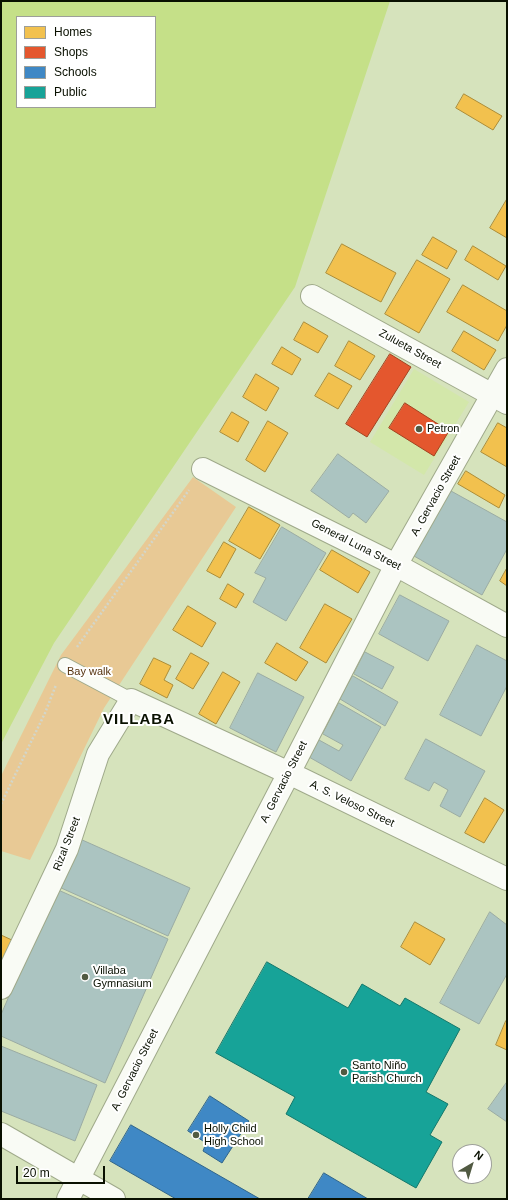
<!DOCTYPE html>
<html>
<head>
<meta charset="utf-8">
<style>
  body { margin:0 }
  #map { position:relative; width:508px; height:1200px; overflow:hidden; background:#d6e3bc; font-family:Helvetica,sans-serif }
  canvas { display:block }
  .frame { position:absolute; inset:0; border:2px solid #091000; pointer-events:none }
  .legend { position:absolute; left:16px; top:16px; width:140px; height:92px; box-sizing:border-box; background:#fff; border:1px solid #9d9f99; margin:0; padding:5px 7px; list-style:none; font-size:12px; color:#091000 }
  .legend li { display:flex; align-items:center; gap:8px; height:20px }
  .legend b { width:20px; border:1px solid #9d9f99 }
  .north { position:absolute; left:452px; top:1144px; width:40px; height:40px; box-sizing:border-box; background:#fff; border:1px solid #9d9f99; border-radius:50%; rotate:38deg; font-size:11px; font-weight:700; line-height:16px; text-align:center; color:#091000 }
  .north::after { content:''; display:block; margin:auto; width:14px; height:18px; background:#515a42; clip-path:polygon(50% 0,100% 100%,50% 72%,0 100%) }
  .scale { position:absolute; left:16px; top:1166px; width:89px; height:18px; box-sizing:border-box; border:2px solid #091000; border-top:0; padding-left:5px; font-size:12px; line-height:14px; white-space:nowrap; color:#091000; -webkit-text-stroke:3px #fff; paint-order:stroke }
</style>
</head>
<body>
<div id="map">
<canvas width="508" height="1200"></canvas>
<div class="frame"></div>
<ul class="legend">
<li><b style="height:11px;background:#f2c14e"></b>Homes</li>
<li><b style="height:11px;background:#e4572e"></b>Shops</li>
<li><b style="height:11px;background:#3f88c5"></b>Schools</li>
<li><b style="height:11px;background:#17a398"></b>Public</li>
</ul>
<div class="north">N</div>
<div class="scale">20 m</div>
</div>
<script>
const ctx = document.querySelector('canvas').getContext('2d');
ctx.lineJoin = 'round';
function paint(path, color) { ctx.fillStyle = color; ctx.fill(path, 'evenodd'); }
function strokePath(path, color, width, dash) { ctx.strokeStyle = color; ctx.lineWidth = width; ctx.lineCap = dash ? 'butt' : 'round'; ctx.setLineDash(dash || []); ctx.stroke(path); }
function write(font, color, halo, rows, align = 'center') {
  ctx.font = font + ' Helvetica,sans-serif'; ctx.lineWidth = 4; ctx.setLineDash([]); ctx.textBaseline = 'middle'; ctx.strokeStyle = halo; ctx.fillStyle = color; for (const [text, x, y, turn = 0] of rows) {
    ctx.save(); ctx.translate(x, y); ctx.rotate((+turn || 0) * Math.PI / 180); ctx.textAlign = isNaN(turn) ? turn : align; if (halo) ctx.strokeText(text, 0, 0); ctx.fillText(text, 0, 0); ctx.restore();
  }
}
paint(new Path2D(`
  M414 369 469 402 424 475 370 442Z`), '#d3e7aa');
paint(new Path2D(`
  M193 477 236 507 104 708 30 860 1 851V776L61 655Z`), '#e8c995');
paint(new Path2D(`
  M1 1H390L295 287 54 643 1 744ZM17 17H155V107H17Z`), '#c5e088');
const homes = new Path2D(`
  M464 94 502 116 493 130 456 108Z
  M507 199V238L490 228Z
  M433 237 457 251 447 269 422 255Z
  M342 244 396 273 381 302 326 273Z
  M473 246 506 266 498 280 465 260Z
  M417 260 450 279 419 333 385 314Z
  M463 285 507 311V325L498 341 447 312Z
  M304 322 328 336 318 353 294 340Z
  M464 331 496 350 484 370 452 351Z
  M349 341 375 356 360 380 335 366Z
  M282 347 301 359 292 375 272 364Z
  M329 373 352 386 338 409 315 396Z
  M256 374 279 388 266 411 243 397Z
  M232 412 249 422 238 442 220 432Z
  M268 421 288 433 265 472 246 460Z
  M498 423 507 428V467L481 452Z
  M466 471 505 495 499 508 458 484Z
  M249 507 280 525 260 559 229 541Z
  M224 542 236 549 220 578 207 571Z
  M332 550 370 572 358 593 320 570Z
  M507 568V586L500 581Z
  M228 584 244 594 236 608 220 599Z
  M325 604 352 619 326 663 300 648Z
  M188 606 216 623 202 647 173 630Z
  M277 643 308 662 296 681 265 663Z
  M191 653 209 663 193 689 176 679Z
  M154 658 171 666 164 680 173 685 167 698 140 684Z
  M223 672 240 682 216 724 199 714Z
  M485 798 504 810 484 843 465 833Z
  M415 922 445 939 430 965 401 947Z
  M1 935 14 941 4 962 1 961Z
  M506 1021 507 1022V1050L496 1045Z`);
paint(homes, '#f2c14e');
strokePath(homes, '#ac8c37', 1);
const shops = new Path2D(`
  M390 354 411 367 367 437 346 424Z
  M405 403 449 431 434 456 389 428Z`);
paint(shops, '#e4572e');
strokePath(shops, '#a24220', 1);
const schools = new Path2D(`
  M210 1096 249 1121 222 1163 203 1151 206 1143 188 1131Z
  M131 1125 260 1199H176L110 1161Z
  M324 1173 368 1199H308Z`);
paint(schools, '#3f88c5');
strokePath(schools, '#2f648a', 1);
const public = new Path2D(`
  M267 962 348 1008 362 984 400 1006 405 998 460 1029 426 1092 448 1104 430 1135 442 1142 416 1188 286 1114 295 1097 216 1053Z`);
paint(public, '#17a398');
strokePath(public, '#13776a', 1);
const building = new Path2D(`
  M338 454 389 491 366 523 353 513 349 518 311 491Z
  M451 491 507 522V549L482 595 414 556Z
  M282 527 326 553 286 621 253 602 266 578 255 573Z
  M400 595 449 621 428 661 379 634Z
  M477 645 507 661V686L481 736 440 715Z
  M365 652 394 667 382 689 354 674Z
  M258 673 304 697 276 752 230 728Z
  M353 676 398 702 385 726 340 699Z
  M339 703 381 727 351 781 309 757 319 740 339 751 343 745 323 734Z
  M426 739 485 771 460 817 440 806 448 790 434 782 429 791 405 779Z
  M80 839 190 888 168 936 59 887Z
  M56 889 168 939 105 1083 1 1036V1015Z
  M490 912 507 925V974L479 1024 440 1003Z
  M1 1046 97 1085 75 1141 1 1111Z
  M507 1082V1122L488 1109Z`);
paint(building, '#abc4c1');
strokePath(building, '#9aaba3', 1);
const lane = new Path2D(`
  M65 665 131 700`);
const street = new Path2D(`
  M312 296 507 403
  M203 469 396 565 507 626
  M1 1134 114 1199
  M68 1199 289 773`);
const secondary = new Path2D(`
  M289 773 396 565 507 369
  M1 988 67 849 98 754 131 700 289 773 507 879`);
strokePath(lane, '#9fa98a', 16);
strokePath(street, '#9fa98a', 24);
strokePath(secondary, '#9fa98a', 24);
strokePath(new Path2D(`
  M77 647 189 490
  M1 804 45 713 56 685`), '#d3d6ca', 2.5, [2, 2]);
strokePath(lane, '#f9fbf5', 14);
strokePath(street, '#f9fbf5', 22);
strokePath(secondary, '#f9fbf5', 22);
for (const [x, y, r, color] of [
  [419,429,4,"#515a42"],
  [85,977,4,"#515a42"],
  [344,1072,4,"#515a42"],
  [196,1135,4,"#515a42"]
]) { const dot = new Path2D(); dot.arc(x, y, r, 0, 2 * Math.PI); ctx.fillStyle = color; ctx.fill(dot); strokePath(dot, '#fff', 1.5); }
write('11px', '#091000', '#fff', [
  ["Zulueta Street",410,349,29],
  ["A. Gervacio Street",436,496,-61],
  ["General Luna Street",356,545,27],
  ["A. Gervacio Street",284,782,-63],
  ["A. S. Veloso Street",352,804,26],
  ["Rizal Street",67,844,-69],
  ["A. Gervacio Street",135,1070,-63]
]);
write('11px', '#091000', '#fff', [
  ["Petron",427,429],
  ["Villaba",93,971],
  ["Gymnasium",93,984],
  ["Santo Niño",352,1066],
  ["Parish Church",352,1079],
  ["Holly Child",204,1129],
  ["High School",204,1142]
], 'left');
write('11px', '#55330f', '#fff', [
  ["Bay walk",89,672]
]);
ctx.letterSpacing = '1px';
write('bold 15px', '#091000', '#fff', [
  ["VILLABA",139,720]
]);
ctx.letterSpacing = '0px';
</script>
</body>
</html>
